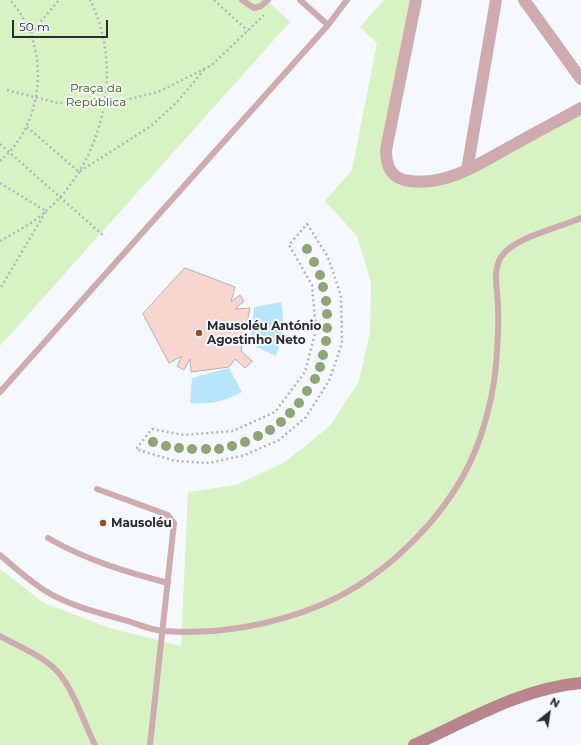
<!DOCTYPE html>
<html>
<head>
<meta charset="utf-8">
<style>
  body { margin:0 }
  #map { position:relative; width:581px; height:745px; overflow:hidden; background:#f5f8ff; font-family:Montserrat,sans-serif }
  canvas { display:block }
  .north { position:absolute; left:529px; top:693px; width:40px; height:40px; -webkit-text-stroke:3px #f5f8ff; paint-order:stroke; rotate:30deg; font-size:11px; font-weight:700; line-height:16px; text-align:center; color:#2a2c30 }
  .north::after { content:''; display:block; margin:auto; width:14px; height:18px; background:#2a2c30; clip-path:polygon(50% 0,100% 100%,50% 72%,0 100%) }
  .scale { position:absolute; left:12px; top:20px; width:96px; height:18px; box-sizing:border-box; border:2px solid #2a2c30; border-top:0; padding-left:5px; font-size:12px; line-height:14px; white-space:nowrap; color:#2a2c30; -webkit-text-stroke:3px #f5f8ff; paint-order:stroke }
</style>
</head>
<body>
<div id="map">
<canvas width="581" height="745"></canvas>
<div class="north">N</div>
<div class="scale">50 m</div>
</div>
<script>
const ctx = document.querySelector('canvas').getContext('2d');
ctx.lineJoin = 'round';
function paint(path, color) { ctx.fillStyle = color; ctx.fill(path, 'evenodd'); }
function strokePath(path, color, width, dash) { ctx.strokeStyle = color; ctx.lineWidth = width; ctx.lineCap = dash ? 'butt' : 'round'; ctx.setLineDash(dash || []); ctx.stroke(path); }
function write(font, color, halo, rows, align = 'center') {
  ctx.font = font + ' Montserrat,sans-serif'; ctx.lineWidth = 4; ctx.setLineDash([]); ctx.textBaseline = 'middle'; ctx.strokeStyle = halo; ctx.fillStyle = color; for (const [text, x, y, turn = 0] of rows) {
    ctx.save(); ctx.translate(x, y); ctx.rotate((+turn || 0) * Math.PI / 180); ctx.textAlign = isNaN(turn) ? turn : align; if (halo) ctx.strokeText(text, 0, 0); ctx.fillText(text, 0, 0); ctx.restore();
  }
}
paint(new Path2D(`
  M0 0H267L290 22 0 346Z
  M384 0H416L386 160 398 178 431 182 581 108V683L568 684 414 745H0V569L44 603 110 628 181 646 188 492 236 485 285 462 330 426 359 381 370 332 371 282 357 236 325 201 352 170 377 43 360 27Z`), '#d7f3c3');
paint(new Path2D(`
  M281 302C285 322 283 337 276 356L250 344 254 307Z
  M229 368 242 392C226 401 209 405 190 403L192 378Z`), '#b7e5fb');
const building = new Path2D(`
  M185 268 235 287 231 302 240 295 244 301 235 309 250 308 241 351 252 361 245 368 235 359 229 367 191 372 190 359 184 370 177 366 182 356 169 363 143 314Z`);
paint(building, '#f7d6d0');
strokePath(building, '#bcaeac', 1);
strokePath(new Path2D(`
  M214 0 248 31
  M31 33 59 0
  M7 90 58 103 105 105 158 92 212 65 264 15
  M27 127 79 172 151 126 177 102 204 70
  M0 144 105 237
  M0 161C46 122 51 45 10 0
  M0 183 46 211 0 289
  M307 224 328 257 341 296 342 343 329 381 306 417 279 440 245 455 209 463 175 461 136 449 152 429 184 435 233 431 275 412 305 372 316 330 312 285 289 245Z
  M0 241C16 232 32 224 46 211 103 162 125 69 90 0`), '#b2b5bb', 2.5, [2, 3]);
strokePath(new Path2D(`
  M242 0 254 8 261 6 268 0
  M300 0 328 25
  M0 392 328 25 347 0
  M97 489 168 515 174 523 150 745
  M48 538C86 560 126 572 168 583
  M0 555C14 567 28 580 44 590 69 606 100 613 128 621 140 625 153 631 165 631 217 635 273 625 321 605 389 576 456 509 480 438 490 408 496 382 497 350 498 336 499 321 498 307 498 291 492 272 501 257 514 237 559 228 581 218
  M0 636C18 646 43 656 57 671 74 690 84 723 95 745`), '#cfabaf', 6);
strokePath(new Path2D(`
  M416 0 386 150C386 167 391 179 410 181 450 186 483 161 517 143 538 131 560 120 581 108
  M524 0 581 79
  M467 170 496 0`), '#cfabaf', 12);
strokePath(new Path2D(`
  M414 745C467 721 522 688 581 683`), '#b9858c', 12);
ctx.fillStyle = '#8ea674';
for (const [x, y] of [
  [307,249],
  [314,262],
  [320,275],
  [323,287],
  [326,301],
  [327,314],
  [327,328],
  [326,341],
  [323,355],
  [320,367],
  [315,379],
  [307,391],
  [299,403],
  [290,413],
  [281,422],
  [270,430],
  [258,436],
  [153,442],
  [245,442],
  [166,446],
  [232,446],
  [179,448],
  [192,449],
  [206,449],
  [219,449]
]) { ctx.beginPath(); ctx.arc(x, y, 5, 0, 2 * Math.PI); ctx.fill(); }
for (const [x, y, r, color] of [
  [199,333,4,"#97512a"],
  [103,523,4,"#97512a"]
]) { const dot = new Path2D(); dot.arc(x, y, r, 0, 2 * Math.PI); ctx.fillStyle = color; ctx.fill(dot); strokePath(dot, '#f5f8ff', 1.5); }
write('12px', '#3a6302', '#f5f8ff', [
  ["Praça da",96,88],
  ["República",96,102]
]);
write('bold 12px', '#2a2c30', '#f5f8ff', [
  ["Mausoléu António",207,326],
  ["Agostinho Neto",207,340],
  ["Mausoléu",111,523]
], 'left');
</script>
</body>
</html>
